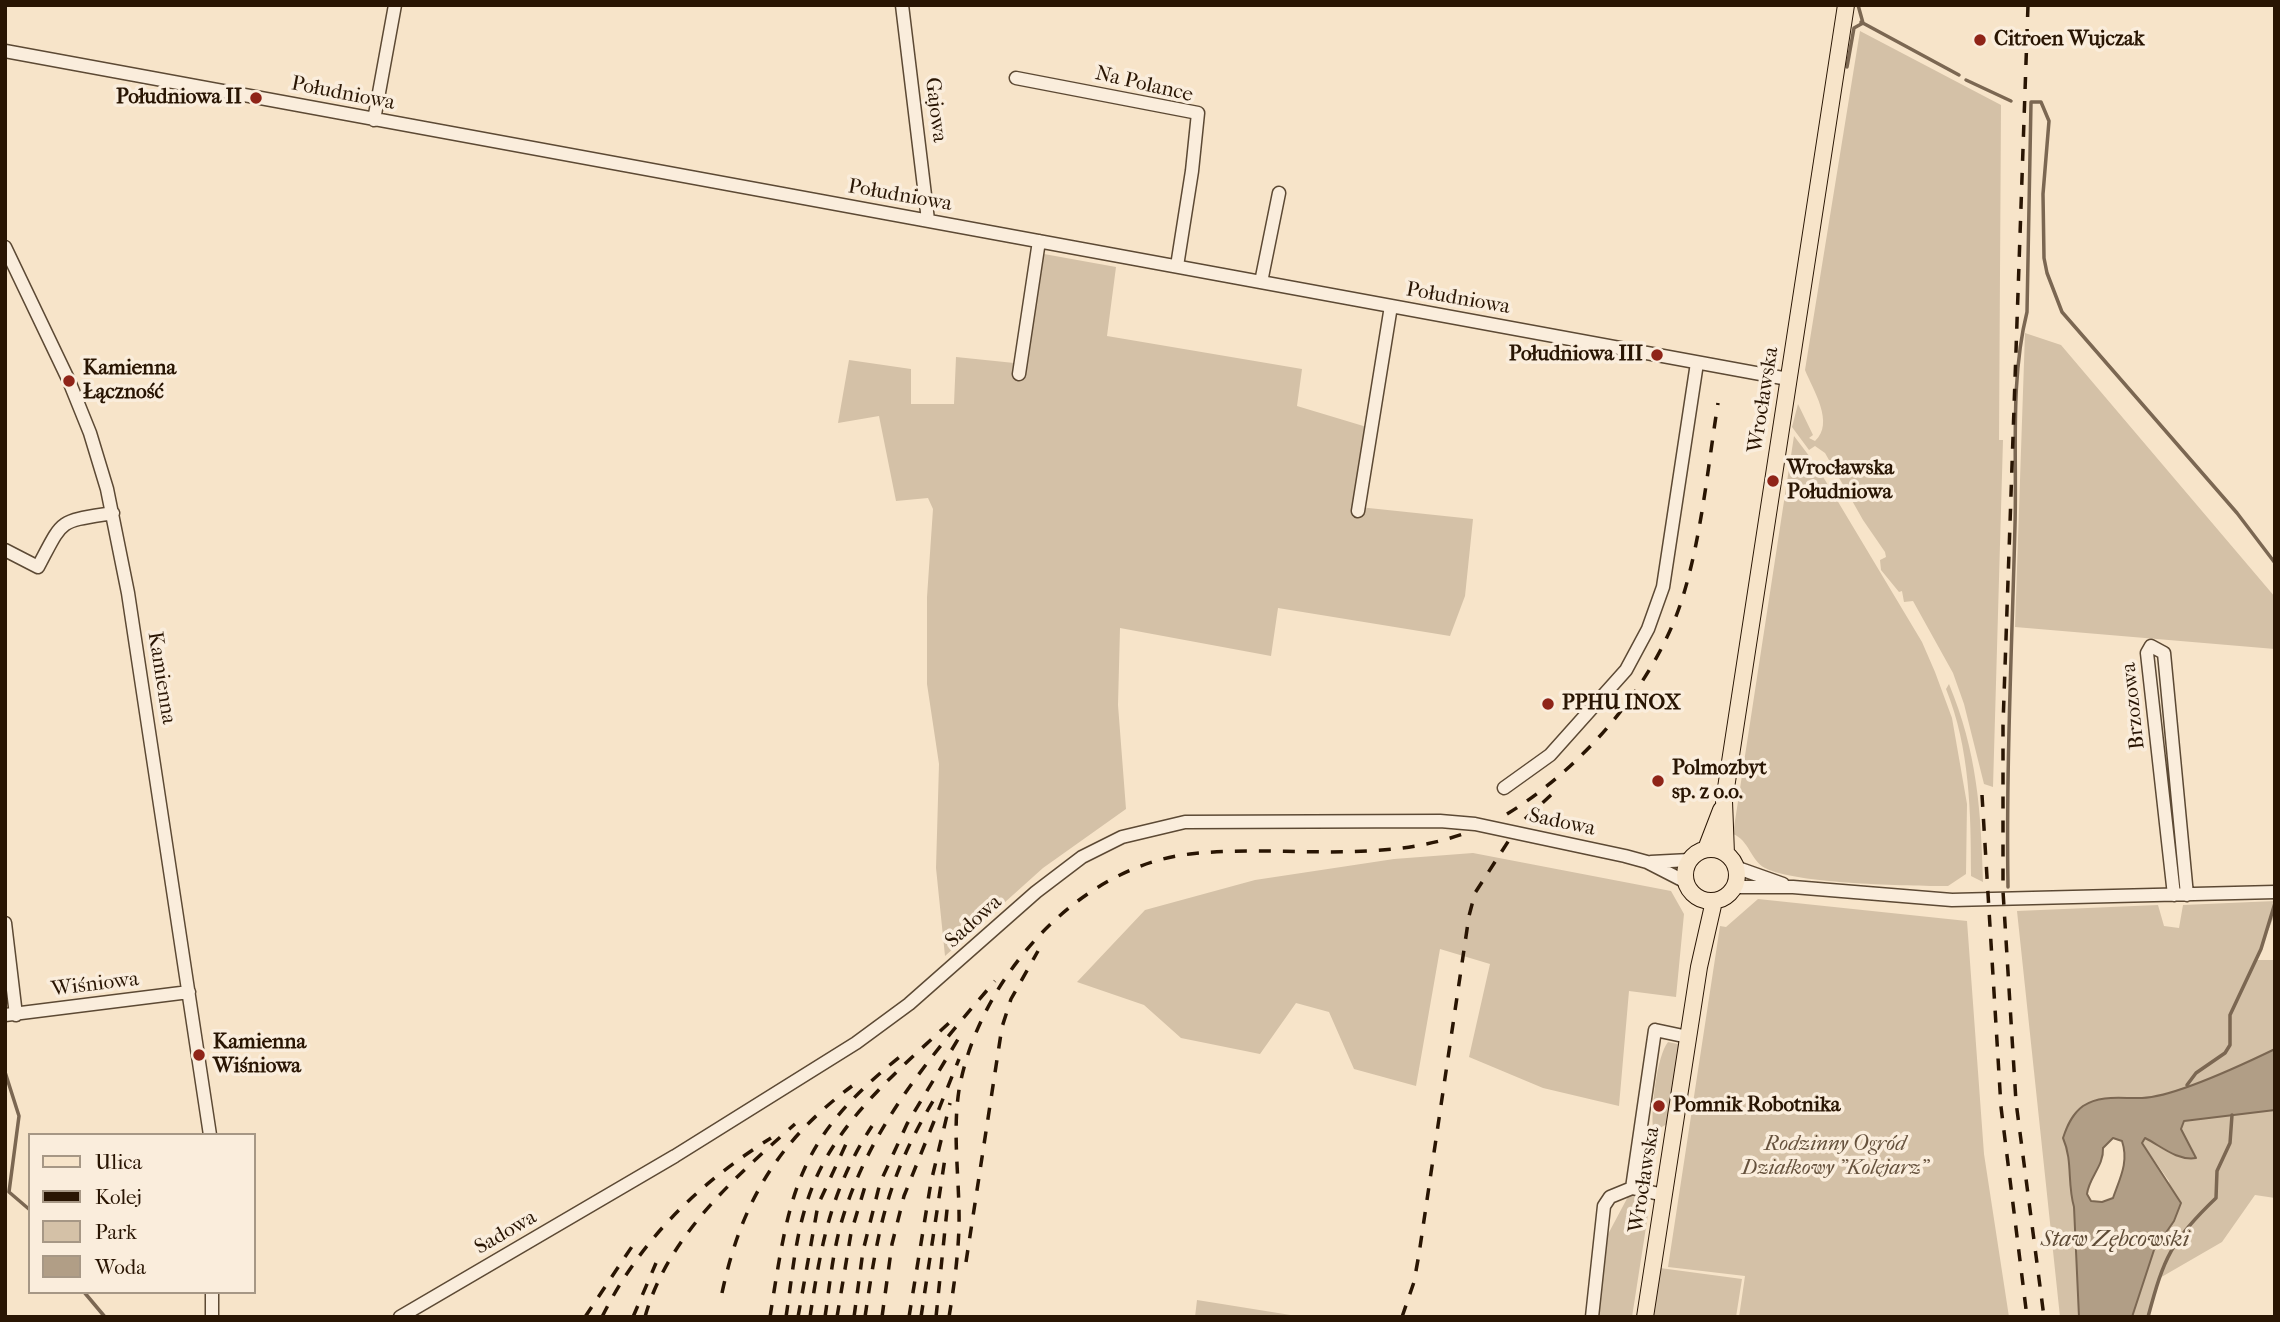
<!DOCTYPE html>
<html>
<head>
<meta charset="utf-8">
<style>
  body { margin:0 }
  #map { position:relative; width:2280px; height:1322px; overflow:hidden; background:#f7e4c9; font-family:"IM FELL French Canon",serif }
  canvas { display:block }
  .frame { position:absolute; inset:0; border:7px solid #291503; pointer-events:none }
  .legend { position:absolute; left:28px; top:1133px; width:228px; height:161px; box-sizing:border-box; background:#faeddc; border:2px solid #a69785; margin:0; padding:9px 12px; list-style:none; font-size:21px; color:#291503 }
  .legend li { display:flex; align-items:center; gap:14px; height:35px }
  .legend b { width:35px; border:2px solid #a69785 }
</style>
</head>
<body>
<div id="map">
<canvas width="2280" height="1322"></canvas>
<div class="frame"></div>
<ul class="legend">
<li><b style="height:9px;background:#f7e4c9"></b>Ulica</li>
<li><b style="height:9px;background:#291503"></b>Kolej</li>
<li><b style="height:19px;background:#d4c1a7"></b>Park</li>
<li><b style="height:19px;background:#b19e86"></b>Woda</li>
</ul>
</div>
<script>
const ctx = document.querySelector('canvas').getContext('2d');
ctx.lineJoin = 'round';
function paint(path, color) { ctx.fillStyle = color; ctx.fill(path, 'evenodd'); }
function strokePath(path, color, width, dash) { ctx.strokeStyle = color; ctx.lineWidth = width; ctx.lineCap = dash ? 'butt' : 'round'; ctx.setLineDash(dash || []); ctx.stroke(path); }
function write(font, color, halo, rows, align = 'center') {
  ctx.font = font + ' "IM FELL French Canon",serif'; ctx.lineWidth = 7; ctx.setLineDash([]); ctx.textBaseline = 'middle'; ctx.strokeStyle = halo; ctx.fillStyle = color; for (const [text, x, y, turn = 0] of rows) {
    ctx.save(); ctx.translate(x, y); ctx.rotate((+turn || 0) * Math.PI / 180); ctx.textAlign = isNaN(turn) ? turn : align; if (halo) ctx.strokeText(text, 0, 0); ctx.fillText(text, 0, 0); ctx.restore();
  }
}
paint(new Path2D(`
  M1860 31 2001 105 1999 440H2003L1993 787 1984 784 1964 704 1953 673 1913 601 1904 602 1902 591 1899 592 1881 570 1880 560 1886 557 1885 552 1863 520 1825 453 1815 446 1809 450 1792 427 1798 404 1813 435 1809 438 1815 441C1835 423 1813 390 1805 370Z
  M1044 254 1116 267 1107 336 1302 369 1297 406 1370 428 1359 507 1473 519 1465 596 1450 636 1278 608 1271 656 1120 628 1118 705 1126 809 1043 868 945 956 936 868 939 764 927 684V597L933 509 928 498 896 501 879 416 838 423 849 360 911 369V404H954L956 357 1024 364Z
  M2025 333 2061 345 2275 597V649L2015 627Z
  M1794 436 1816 465 1922 642 1935 672 1952 718 1967 804 1966 874 1948 886C1910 886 1795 884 1765 868 1751 861 1749 840 1733 834Z
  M1949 684C1977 752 1981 809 1983 882L1971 876C1971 813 1970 748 1946 689Z
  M1473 853 1671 891 1684 914 1676 997 1629 991 1619 1106 1543 1088 1469 1057 1490 964 1440 949 1416 1086 1354 1069 1329 1012 1296 1003 1260 1054 1181 1038 1144 1005 1077 982 1145 910 1255 880 1394 859Z
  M1758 899 1967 921 1984 1154 2009 1317H1739L1745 1276 1668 1267 1720 926 1726 927Z
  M2275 901V914L2256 960H2275V1049C2244 1064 2175 1096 2142 1098 2123 1099 2102 1094 2083 1106 2072 1114 2067 1126 2063 1138 2073 1161 2067 1183 2074 1207L2079 1317H2060L2017 911 2158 905 2164 926 2179 928 2183 905Z
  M1668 1042 1678 1044 1679 1050 1667 1124 1660 1128 1653 1127C1651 1109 1657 1055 1668 1042Z
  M2275 1110V1198L2255 1195 2222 1242 2158 1279 2148 1317H2132L2154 1250 2174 1221 2169 1181 2142 1143 2145 1137C2160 1147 2177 1161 2196 1157L2180 1129 2184 1121Z
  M1631 1191 1649 1208 1632 1317H1598L1606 1238Z
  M1660 1268 1742 1279 1736 1317H1654Z
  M1197 1300 1303 1317H1195Z`), '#d4c1a7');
const water = new Path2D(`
  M2275 1049V1110L2184 1121 2181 1129 2196 1158C2177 1161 2161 1146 2145 1138L2142 1143 2181 1203 2174 1221 2154 1250 2132 1317H2079L2074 1207C2067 1183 2073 1161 2063 1138 2067 1126 2072 1114 2083 1106 2102 1094 2123 1099 2142 1098 2175 1097 2244 1064 2275 1049ZM2113 1138 2122 1141C2129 1162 2120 1178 2113 1198L2102 1202 2091 1201 2087 1194C2089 1177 2104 1166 2103 1148Z`);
paint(water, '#b19e86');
strokePath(water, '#7b6752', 2);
strokePath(new Path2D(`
  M1861 22 1959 75
  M1847 67 1854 28 1863 23 1858 5
  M1966 80 2011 101
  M2008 887C2006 766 2012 645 2015 525 2017 455 2010 380 2027 312L2031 102H2041L2049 121 2043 194 2044 258 2047 273 2062 312 2237 513 2275 563
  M5 1072 19 1116 9 1192 30 1210
  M2187 1085 2196 1073 2225 1053 2230 1045V1015L2261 949 2275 903
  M84 1292 105 1317
  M2148 1317C2164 1257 2171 1241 2216 1198L2217 1171 2230 1143 2232 1115`), '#7b6752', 3.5);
const minor = new Path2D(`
  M902 5 928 220
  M5 51 1788 379
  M1016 78 1198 113 1192 171 1177 266
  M374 120 395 5
  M5 247 69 381 90 433 107 489 128 593 210 1135
  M1261 282 1279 193
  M1019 374 1039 241
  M1358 511 1391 306
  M5 550 38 567C64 518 57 522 113 513
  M1504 788 1550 755 1626 670 1648 629 1663 587 1697 363
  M1651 862 1690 860
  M1735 867 1783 884
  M1734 887H1793L1952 900 2275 892
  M2174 895 2147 653 2151 646 2164 653 2187 895
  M5 923 16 1015
  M5 1015 189 992
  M1664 1195 1632 1188 1655 1030 1688 1037
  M212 1317V1292
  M400 1317 675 1156 856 1043 909 1004 1036 892 1082 857 1122 837 1185 822 1440 821 1475 824 1625 856 1647 862 1686 882
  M1592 1317 1604 1206 1610 1197 1632 1188`);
const major = new Path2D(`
  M1706 849 1721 810
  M1685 875a26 26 0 1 1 52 0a26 26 0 1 1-52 0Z
  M1726 854 1724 801 1846 5
  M1645 1317 1699 967 1714 901`);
strokePath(minor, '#5c4934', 15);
strokePath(major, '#291503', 18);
strokePath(minor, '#faeddc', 12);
strokePath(major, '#f7e4c9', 16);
strokePath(new Path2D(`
  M2028 5 2003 725V891L2016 1102 2044 1317
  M1982 795 2001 1107 2027 1317
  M1507 814C1584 767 1658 681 1684 593 1702 532 1708 466 1718 403
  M1525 819 1551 795
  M966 1262 1002 1027 1011 999 1038 951
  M722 1293C741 1203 778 1141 852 1086
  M585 1317 633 1245
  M602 1317C640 1240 699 1183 771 1138
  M633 1317 656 1263
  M645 1317C667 1237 735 1177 795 1124
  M770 1317C790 1189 797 1139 902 1055
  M786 1317C792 1278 795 1239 807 1202 831 1125 895 1074 951 1021
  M798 1317 818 1205 846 1144
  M810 1317C821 1244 831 1189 872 1126
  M825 1317C830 1283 833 1249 843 1217 871 1125 934 1052 995 981
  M837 1317 851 1233 866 1183
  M854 1317 863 1251 880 1183 907 1124 960 1036
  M865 1317C878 1228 887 1179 933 1101
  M882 1317 892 1244 904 1196 959 1059
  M909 1317 931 1182 950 1103
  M921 1317 945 1158
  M936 1317 948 1200
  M949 1317C954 1287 958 1257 959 1227 960 1182 952 1135 959 1090 978 981 1076 867 1190 854 1281 844 1374 865 1463 834
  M1402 1317 1414 1282 1419 1254 1469 916 1475 893 1511 837`), '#291503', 3.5, [12, 12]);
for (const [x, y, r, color] of [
  [1980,40,7,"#8f2418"],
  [256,98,7,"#8f2418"],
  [1657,355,7,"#8f2418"],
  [69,381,7,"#8f2418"],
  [1773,481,7,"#8f2418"],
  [1548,704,7,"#8f2418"],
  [1658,781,7,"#8f2418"],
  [199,1055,7,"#8f2418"],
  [1659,1106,7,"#8f2418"]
]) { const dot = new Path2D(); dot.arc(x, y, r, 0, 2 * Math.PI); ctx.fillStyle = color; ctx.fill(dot); strokePath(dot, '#faeddc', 2.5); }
write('bold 21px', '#291503', '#faeddc', [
  ["Citroen Wujczak",1994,40],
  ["Południowa II",242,98,"right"],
  ["Południowa III",1643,355,"right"],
  ["Kamienna",83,369],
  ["Łączność",83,393],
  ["Wrocławska",1787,469],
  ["Południowa",1787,493],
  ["PPHU INOX",1562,704],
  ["Polmozbyt",1672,769],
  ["sp. z o.o.",1672,793],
  ["Kamienna",213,1043],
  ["Wiśniowa",213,1067],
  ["Pomnik Robotnika",1673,1106]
], 'left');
write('21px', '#291503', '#faeddc', [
  ["Na Polance",1144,85,13],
  ["Południowa",343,94,11],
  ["Gajowa",935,110,83],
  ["Południowa",900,196,10],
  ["Południowa",1458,299,10],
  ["Wrocławska",1764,400,-81],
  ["Kamienna",161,678,81],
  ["Brzozowa",2134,706,-96],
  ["Sadowa",1562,823,12],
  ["Sadowa",974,922,-42],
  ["Wiśniowa",95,985,-7],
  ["Wrocławska",1645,1180,-81],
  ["Sadowa",506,1233,-30]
]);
write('italic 21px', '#65513c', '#faeddc', [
  ["Rodzinny Ogród",1835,1145],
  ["Działkowy \"Kolejarz\"",1835,1169]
]);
write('italic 23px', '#5f4c37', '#faeddc', [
  ["Staw Zębcowski",2115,1240]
]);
</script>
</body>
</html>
